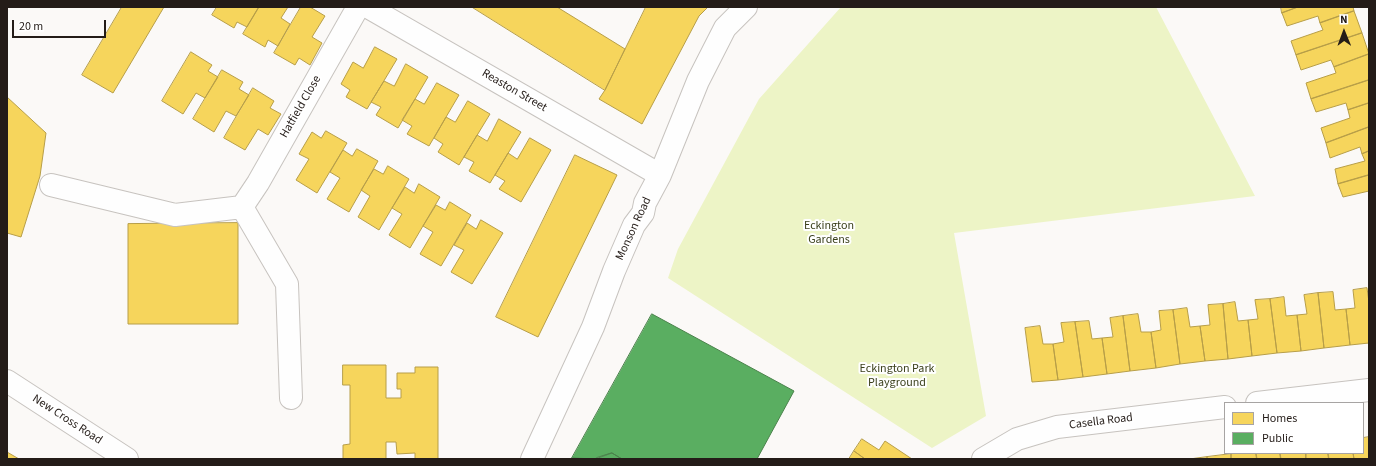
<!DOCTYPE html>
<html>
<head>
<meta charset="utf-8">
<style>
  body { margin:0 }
  #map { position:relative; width:1376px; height:466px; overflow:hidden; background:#fbf9f7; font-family:"Source Sans 3",sans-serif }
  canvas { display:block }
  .frame { position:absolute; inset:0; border:8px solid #241c18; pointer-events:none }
  .legend { position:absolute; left:1224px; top:402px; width:140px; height:52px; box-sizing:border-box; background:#fff; border:1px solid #a7a4a3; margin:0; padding:5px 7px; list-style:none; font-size:12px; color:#241c18 }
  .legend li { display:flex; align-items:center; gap:8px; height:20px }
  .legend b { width:20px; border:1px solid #a7a4a3 }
  .north { position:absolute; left:1324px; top:12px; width:40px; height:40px; -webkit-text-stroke:3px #fff; paint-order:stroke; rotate:359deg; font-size:11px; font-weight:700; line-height:16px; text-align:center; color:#241c18 }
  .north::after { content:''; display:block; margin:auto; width:14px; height:18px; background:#241c18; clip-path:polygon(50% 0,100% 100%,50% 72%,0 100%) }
  .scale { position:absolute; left:12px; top:20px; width:94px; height:18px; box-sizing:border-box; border:2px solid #241c18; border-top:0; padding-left:5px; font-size:12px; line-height:14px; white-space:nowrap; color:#241c18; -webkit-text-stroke:3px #fff; paint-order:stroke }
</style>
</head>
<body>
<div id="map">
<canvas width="1376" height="466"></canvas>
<div class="frame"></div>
<ul class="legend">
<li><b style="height:11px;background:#f6d55c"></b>Homes</li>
<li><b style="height:11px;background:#5aae61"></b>Public</li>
</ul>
<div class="north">N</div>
<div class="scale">20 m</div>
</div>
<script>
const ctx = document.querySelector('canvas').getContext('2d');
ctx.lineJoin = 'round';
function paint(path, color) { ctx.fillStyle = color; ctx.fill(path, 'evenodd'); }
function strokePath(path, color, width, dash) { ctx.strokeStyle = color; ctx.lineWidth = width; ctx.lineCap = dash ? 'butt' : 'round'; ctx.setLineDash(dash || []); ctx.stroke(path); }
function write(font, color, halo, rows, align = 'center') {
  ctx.font = font + ' "Source Sans 3",sans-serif'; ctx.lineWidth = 4; ctx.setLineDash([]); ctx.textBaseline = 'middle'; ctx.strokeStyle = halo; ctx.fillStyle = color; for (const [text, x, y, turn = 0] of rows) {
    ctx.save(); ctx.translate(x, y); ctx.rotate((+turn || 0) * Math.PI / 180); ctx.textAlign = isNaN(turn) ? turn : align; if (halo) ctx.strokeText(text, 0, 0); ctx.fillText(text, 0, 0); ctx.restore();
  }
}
paint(new Path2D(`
  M841 7H1156L1255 196 954 233 986 416 932 448 668 278 678 249 759 99Z`), '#edf4c6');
const homes = new Path2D(`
  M122 7H164L113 93 82 75Z
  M217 7H259L247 27 237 22 234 28 212 15Z
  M259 7H288L281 18 290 24 278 46 268 40 265 47 243 34Z
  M301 7H310L325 16 312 37 322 43 310 65 299 58 295 65 274 53Z
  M472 7H557L625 49 605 90Z
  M646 7H708L699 16 642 124 599 99 605 90Z
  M1281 7H1298L1282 13Z
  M1298 7H1353L1354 11 1320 23 1318 16 1287 26 1282 13Z
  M1354 11 1362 33 1296 55 1291 41 1323 30 1320 23Z
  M1362 33 1369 54 1334 67 1331 60 1301 70 1296 55Z
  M375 47 397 59 367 109 346 97 350 90 341 84 353 62 363 68Z
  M191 52 212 65 208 71 218 77 205 98 196 93 183 114 162 101Z
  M1369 54V80L1311 99 1306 83 1336 73 1334 67Z
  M406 64 428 77 398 128 376 115 381 107 371 102 384 81 394 86Z
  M222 70 243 82 239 89 249 95 236 116 226 111 214 132 193 119Z
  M1369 80V103L1348 110 1346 103 1316 112 1311 99Z
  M437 83 459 95 429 146 407 134 412 126 402 120 415 99 424 104Z
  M253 88 274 101 270 108 281 114 268 135 258 129 245 150 224 138Z
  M7 97 46 133 40 176 21 237 7 233Z
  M468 101 490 114 459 165 438 152 443 144 434 138 446 117 455 122Z
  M1369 103V127L1326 143 1321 128 1350 118 1348 110Z
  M499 119 521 132 490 183 469 171 474 162 464 157 477 135 487 141Z
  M1369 127V151L1362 154 1360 147 1330 158 1326 143Z
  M326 131 347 143 317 193 296 180 309 159 299 154 312 132 321 138Z
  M530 138 551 150 521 202 499 189 505 181 495 175 508 153 517 159Z
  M357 149 378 161 349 212 327 199 340 178 330 172 343 150 352 156Z
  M1369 151V175L1338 184 1335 169 1365 161 1362 154Z
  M575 155 617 175 538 337 496 317Z
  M388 166 409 179 379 230 358 217 370 196 361 190 374 169 383 174Z
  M1369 175V191L1343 197 1338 184Z
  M419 184 440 197 410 248 389 235 402 214 392 208 405 187 414 193Z
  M450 202 471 215 441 266 420 254 433 232 423 226 436 205 445 210Z
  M481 220 503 233 472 284 451 272 464 250 454 245 467 223 476 229Z
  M238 223V324H128V224Z
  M1367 288 1369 302V343L1350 345 1346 309 1355 308 1353 290Z
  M1333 292 1335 310 1346 309 1350 345 1324 348 1318 293Z
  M1318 293 1324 348 1301 351 1297 315 1307 314 1304 295Z
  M1284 297 1286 316 1297 315 1301 351 1277 353 1270 299Z
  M1270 299 1277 353 1252 356 1248 320 1258 319 1255 300Z
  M1235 302 1238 321 1248 320 1252 356 1228 359 1223 304Z
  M1223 304 1228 359 1205 361 1200 326 1210 325 1208 305Z
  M1187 308 1190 327 1200 326 1205 361 1180 364 1173 310Z
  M1173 310 1180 364 1156 368 1151 332 1161 330 1159 311Z
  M1138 314 1141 332H1151L1156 368 1130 371 1123 316Z
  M1123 316 1130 371 1107 374 1102 338 1113 337 1110 318Z
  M1089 321 1092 339 1102 338 1107 374 1083 377 1075 322Z
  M1075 322 1083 377 1058 380 1053 344 1064 342 1061 323Z
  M1040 326 1043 344H1053L1058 380 1032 382 1025 328Z
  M343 365H386V398H401V389H397V373H415V367H438V459H415V453L397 454 396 442H386V459H343V445L350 444V385H343Z
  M1369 437V459H1354L1353 453H1363V438Z
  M862 439 879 450 885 441 912 459H865L854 451Z
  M854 451 865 459H849Z
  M7 452 19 459H7Z
  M1242 453H1256L1257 459H1231V454Z
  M1256 453H1280L1281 459H1257Z
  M1280 453H1306V459H1281Z
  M1306 453H1328L1329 459H1306Z
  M1328 453H1353L1354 459H1329Z
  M1231 454V459H1207V457Z
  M1207 457V459H1190Z`);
paint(homes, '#f6d55c');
strokePath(homes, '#b79e48', 1);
const public = new Path2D(`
  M652 314 794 391 757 459H622L612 453 595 459 572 458Z
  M612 453 622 459H595L596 458Z`);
paint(public, '#5aae61');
strokePath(public, '#4a824b', 1);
const minor = new Path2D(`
  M368 7 660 175
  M51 185 175 215 242 207
  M291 398 287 284 242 207 258 183 358 7
  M1257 403 1369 390
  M532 459 593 327 614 271 634 225 643 213 645 203 660 175 698 81 725 28 746 7
  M983 459 1017 439 1057 427 1225 407`);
const highway = new Path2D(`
  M7 381 127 459`);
strokePath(minor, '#c7c3bf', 24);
strokePath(highway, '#c7c3bf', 24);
strokePath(minor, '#fefefe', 22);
strokePath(highway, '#fefefe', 22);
write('12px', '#241c18', '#fff', [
  ["Reaston Street",514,91,30],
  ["Hatfield Close",301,107,-60],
  ["Monson Road",634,229,-65],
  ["New Cross Road",67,420,33],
  ["Casella Road",1101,422,-7]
]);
write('12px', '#3b401c', '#fff', [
  ["Eckington",829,226],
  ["Gardens",829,240],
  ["Eckington Park",897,369],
  ["Playground",897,383]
]);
</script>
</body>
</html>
